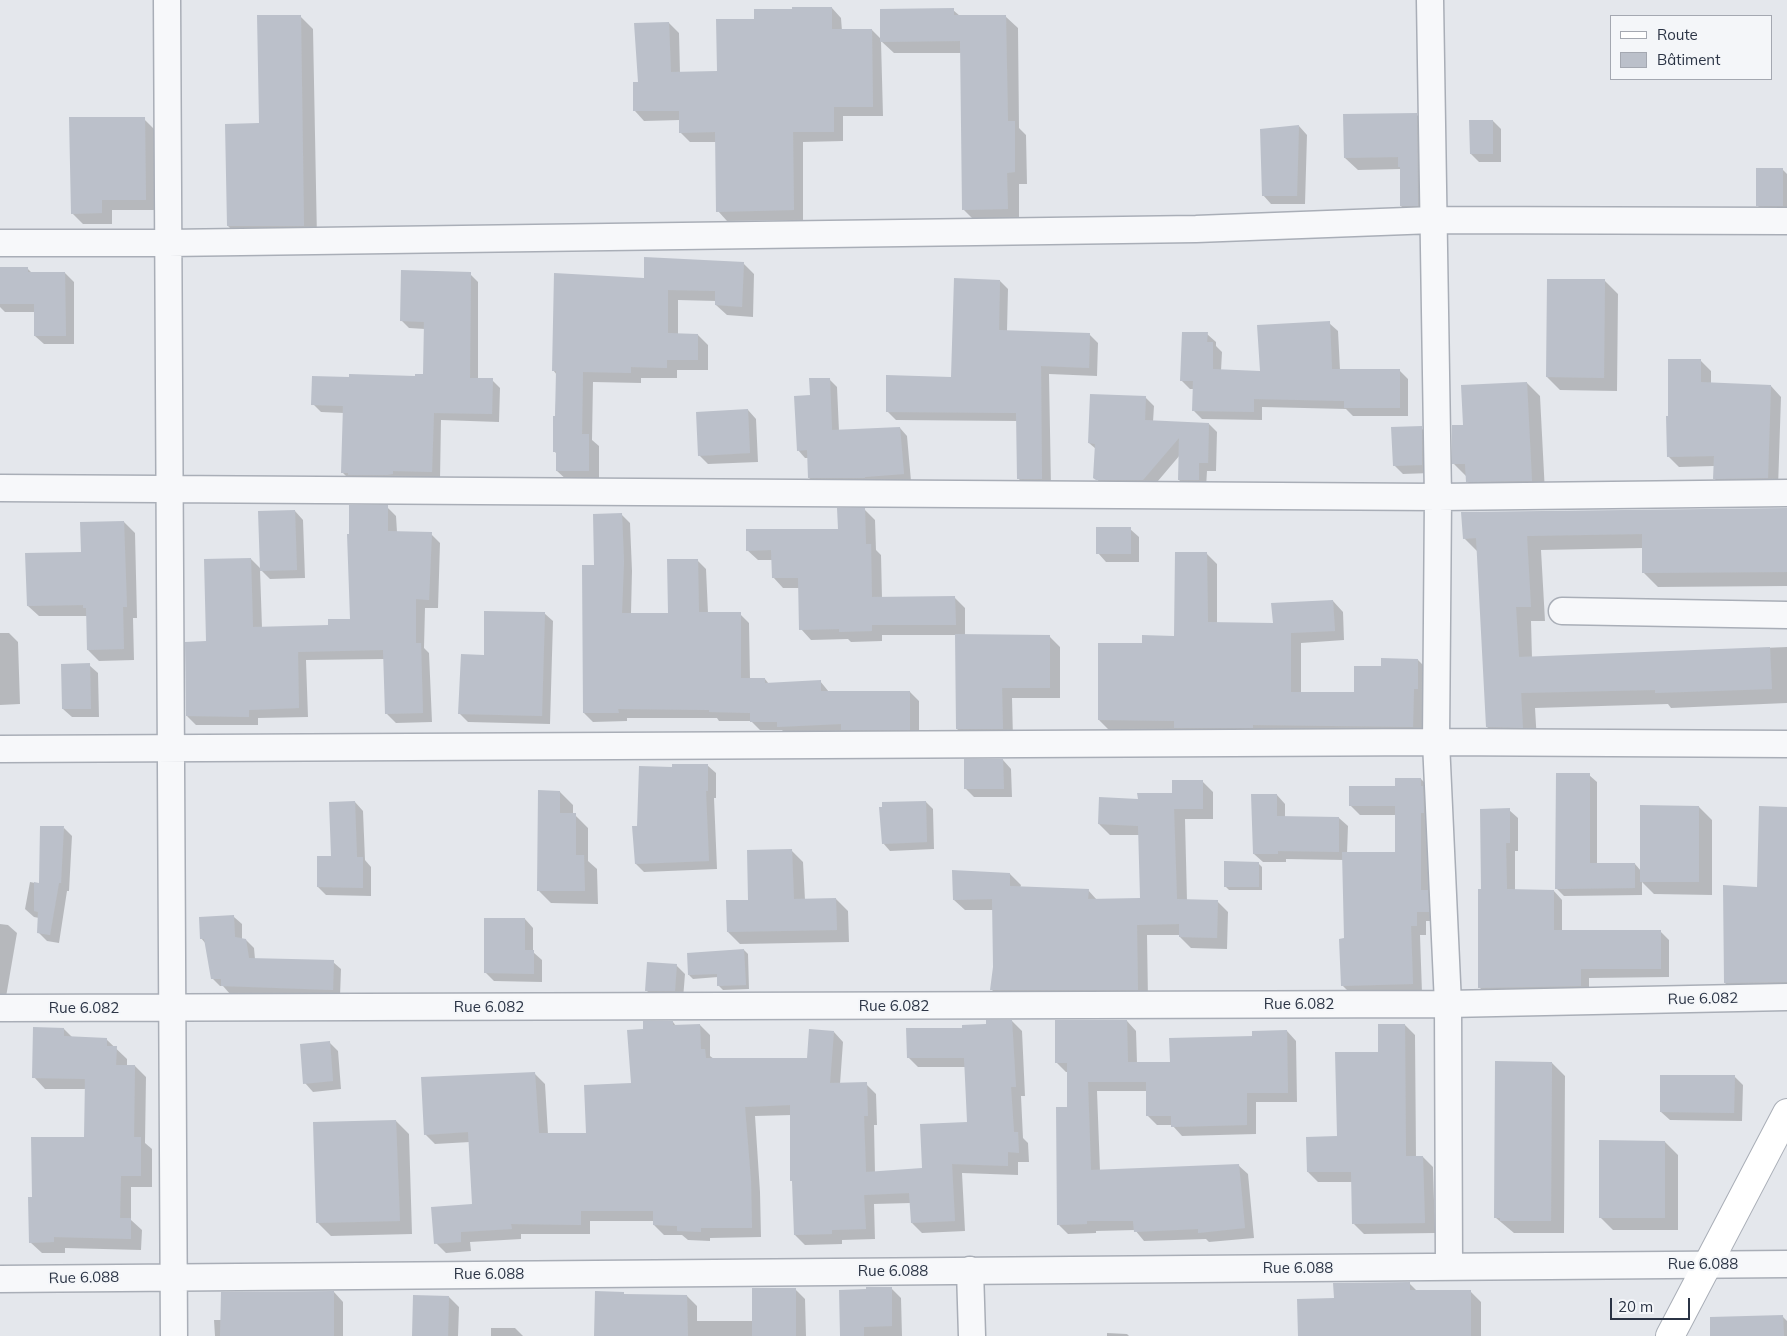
<!DOCTYPE html>
<html>
<head>
<meta charset="utf-8">
<style>
  body { margin:0 }
  #map { position:relative; width:1787px; height:1336px; overflow:hidden; background:#e4e7ec; font-family:Mulish,sans-serif }
  canvas { display:block }
  .legend { position:absolute; left:1610px; top:15px; width:162px; height:65px; box-sizing:border-box; background:#f4f6f9; border:1px solid #a4a8b1; margin:0; padding:6px 9px; list-style:none; font-size:15px; color:#2b3445 }
  .legend li { display:flex; align-items:center; gap:10px; height:25px }
  .legend b { width:25px; border:1px solid #a4a8b1 }
  .scale { position:absolute; left:1610px; top:1298px; width:80px; height:22px; box-sizing:border-box; border:2px solid #2b3445; border-top:0; padding-left:6px; font-size:15px; line-height:18px; white-space:nowrap; color:#2b3445; -webkit-text-stroke:4px #f4f6f9; paint-order:stroke }
</style>
</head>
<body>
<div id="map">
<canvas width="1787" height="1336"></canvas>
<ul class="legend">
<li><b style="height:6px;background:#fff"></b>Route</li>
<li><b style="height:14px;background:#bbc0ca"></b>Bâtiment</li>
</ul>
<div class="scale">20 m</div>
</div>
<script>
const ctx = document.querySelector('canvas').getContext('2d');
ctx.lineJoin = 'round';
function paint(path, color) { ctx.fillStyle = color; ctx.fill(path, 'evenodd'); }
function strokePath(path, color, width, dash) { ctx.strokeStyle = color; ctx.lineWidth = width; ctx.lineCap = dash ? 'butt' : 'round'; ctx.setLineDash(dash || []); ctx.stroke(path); }
function write(font, color, halo, rows, align = 'center') {
  ctx.font = font + ' Mulish,sans-serif'; ctx.lineWidth = 4; ctx.setLineDash([]); ctx.textBaseline = 'middle'; ctx.strokeStyle = halo; ctx.fillStyle = color; for (const [text, x, y, turn = 0] of rows) {
    ctx.save(); ctx.translate(x, y); ctx.rotate((+turn || 0) * Math.PI / 180); ctx.textAlign = isNaN(turn) ? turn : align; if (halo) ctx.strokeText(text, 0, 0); ctx.fillText(text, 0, 0); ctx.restore();
  }
}
paint(new Path2D(`
  M832 8 841 18 842 31 872 30 882 40 953 10 960 16H1005L1018 28 1019 128 1026 135 1027 184H1019V221H975L963 209 961 53H894L881 41 883 116H843V141L803 142V220L727 221 718 211 717 142H690L680 132V120L644 121 635 111 639 83 669 23 679 33 680 73H718L755 20Z
  M300 16 313 29 317 239H241L228 226 260 125Z
  M1416 114 1428 126 1430 217 1413 218 1401 206V169L1358 170 1345 158Z
  M144 119 155 130 156 210H112V224H83L72 213Z
  M1493 121 1501 129V162H1479L1471 154Z
  M1299 126 1307 135 1305 204H1271L1263 195Z
  M1783 170 1787 174V214H1766L1757 205Z
  M743 263 754 274 753 317 727 315 716 305V301L678 300V334L698 335 708 345V370H677V378H641V383L593 382 592 440 599 446V481H568L557 471V454L554 451 557 375 553 370 645 279Z
  M0 268H27L33 274 65 273 74 282V344H44L35 336V312H5L0 307Z
  M470 274 478 282V379L492 380 500 388 499 422 441 420 440 480H350L342 472 344 413 321 412 313 404 424 376 425 329 409 328 401 320Z
  M1000 281 1008 289 1007 331 1089 334 1098 343 1097 376 1049 374 1051 487H1026L1018 478 1017 421 896 420 887 411 952 378Z
  M1605 281 1618 294 1617 391 1560 390 1547 377Z
  M1329 323 1338 331 1340 370H1399L1408 379V416H1353L1346 409 1262 407V420L1202 419 1193 410 1194 389H1190L1181 380 1207 334 1216 342V346L1222 352 1221 371 1261 373Z
  M1701 361 1711 371V384L1771 386 1781 397 1778 488 1724 489 1714 478V466L1679 467 1668 456 1669 417Z
  M829 379 837 387 839 431 900 428 907 436 911 481 817 485 809 478V458H805L798 450 811 396Z
  M1527 383 1540 396 1545 493 1480 494 1467 481V477L1454 464 1464 426Z
  M1145 397 1154 406 1153 422 1209 424 1217 432 1216 471H1207L1206 488H1187L1179 480 1180 455 1152 488 1103 486 1095 477 1096 449 1089 443Z
  M748 410 756 419 758 462 708 464 699 455Z
  M1421 428 1430 436 1431 473 1403 474 1394 465Z
  M387 507 396 516 397 532 431 534 440 543 438 608H425L424 648 429 653 432 722 396 723 387 714 385 659 306 660 308 717 258 718V725H196L187 716 207 643 251 559 261 569 295 511 303 520 305 578 270 579 260 569 262 628 330 626 351 620Z
  M1787 509V586L1658 587 1643 572V548L1541 550 1545 621H1531L1532 658 1787 647V703L1671 708 1668 704 1535 708 1537 742H1502L1487 727 1478 552 1464 538Z
  M865 510 875 520 876 550 881 555 882 598H955L965 608V636L1050 637 1060 647V698H1012L1013 739H968L957 729 956 635H882V641L851 642 848 639 811 640 801 629 800 588H783L773 577V560H758L747 550 839 530Z
  M621 514 630 523 632 571 631 614 669 615 697 560 706 569 708 613 740 614 749 623 750 679H765L769 684 820 681 829 692H910L919 701V738L787 736 782 730H760L751 721H719L717 718H627V721L593 722 584 713 595 566Z
  M124 522 135 533 137 618H133L134 660 99 661 88 650 87 616H39L28 606 82 553Z
  M1130 529 1139 537V562H1106L1098 553Z
  M1207 554 1217 564V624H1274L1333 601 1343 612 1344 640 1301 643V694H1355L1418 660 1428 670V699H1423V737L1109 730 1099 720 1143 644 1175 637Z
  M544 613 553 621 550 724 468 722 460 714 485 656Z
  M0 633H9L18 642 20 704 0 705Z
  M89 665 98 673 99 717H72L63 709Z
  M1003 760 1011 769 1012 797H974L966 789Z
  M707 765 716 773V798H714L717 869 644 872 636 864 638 827 674 768Z
  M1589 775 1597 782V864H1635L1641 871 1699 807 1712 820V895L1654 894 1642 882V895L1564 896 1556 888Z
  M1421 779 1431 789 1438 921H1426V935H1420L1422 993 1352 995 1342 985 1345 940 1344 860 1286 859V862H1263L1254 854 1277 795 1285 804V817L1339 818 1348 826 1347 854 1396 853 1397 815H1360L1350 805Z
  M1202 781 1213 792V819H1185L1187 901H1217L1228 912 1227 949 1191 948 1180 937V935H1147L1148 1000H1002L992 990 995 967 993 910H965L954 900 1010 874 1021 885 1020 888 1088 890 1097 900 1142 899 1140 835H1110L1099 824 1139 800 1173 794Z
  M560 792 573 805V815H575L588 828V861L597 869 598 904 551 903 538 890Z
  M355 802 363 811 365 860 371 867V896L326 895 318 887 332 858Z
  M926 802 933 809 934 849 890 851 883 843Z
  M1787 808V997L1740 998 1725 983Z
  M1509 810 1518 818V851H1515V891H1554L1562 900V932L1660 931 1669 940V977L1589 978V994L1488 996 1480 988 1482 890Z
  M64 828 72 836 69 891H67L59 943 47 941 39 933V918L34 917 25 909 30 882 40 884Z
  M791 850 803 862 805 900 836 899 848 911 849 942 740 944 728 932 749 901Z
  M1258 863 1262 867V890H1229L1225 886Z
  M234 917 242 924V940H246L254 948 255 959 333 962 341 969 340 997 230 994 223 986H220L212 978 206 944 201 938Z
  M525 919 533 928V952L542 960V982L494 981 485 972Z
  M0 924 8 925 17 933 6 997 0 996Z
  M744 950 748 954 749 989 723 990 719 986 718 977 693 979 689 975Z
  M676 965 685 974 683 999H655L647 991Z
  M1012 1021 1022 1031 1025 1096H1021L1023 1138 1028 1143 1029 1162H1018V1175L962 1173 965 1231 922 1233 912 1223 911 1203 874 1204 875 1239 842 1240V1244L805 1245 795 1235 792 1115 755 1116 760 1192 761 1237 710 1238V1241L688 1240 682 1235H664L654 1225V1221H590V1234H521V1239L470 1242 471 1251 446 1253 436 1243 473 1205 470 1142 435 1144 425 1134 535 1074 545 1084 548 1134H587L633 1084 644 1030 673 1022 676 1026 700 1025 710 1035V1056L714 1059H808L834 1032 843 1042 840 1084H866L876 1094 877 1125H874L875 1173 923 1170 968 1123 966 1067H918L908 1057 964 1029Z
  M1127 1021 1136 1031 1137 1063H1171L1253 1037 1287 1031 1296 1041 1297 1102H1256V1134L1182 1136 1172 1125H1157L1147 1115 1148 1091H1097L1100 1171 1238 1165 1248 1174 1254 1238 1209 1242 1206 1239 1144 1241 1135 1230 1096 1231V1233L1068 1234 1058 1224 1068 1108V1072H1066L1056 1062Z
  M1405 1025 1415 1035 1416 1157H1423L1433 1167 1435 1233 1364 1234 1353 1223 1352 1182H1318L1308 1172 1338 1137 1379 1053Z
  M64 1029 73 1038 106 1039 127 1059V1066H135L146 1077 145 1143 152 1149V1187H131V1220L142 1230 141 1250 65 1248V1253H42L30 1242 33 1198 85 1138 86 1089H45L34 1077Z
  M329 1042 338 1051 341 1089 313 1092 305 1083Z
  M1552 1063 1565 1076 1564 1233H1514L1496 1218Z
  M1734 1076 1743 1085 1742 1121 1670 1120 1661 1112Z
  M396 1121 409 1134 412 1234 331 1236 318 1223Z
  M1665 1142 1678 1155V1230H1613L1600 1217Z
  M1409 1283 1417 1291 1471 1292 1481 1302V1336H1308L1335 1299Z
  M891 1288 901 1298 902 1336H841Z
  M795 1289 805 1299 806 1336H595L625 1295 687 1296 697 1306V1321H753Z
  M334 1292 343 1302V1336H215L214 1320H222Z
  M449 1297 459 1307 458 1336H413Z
  M1783 1317 1787 1321V1336H1750Z
  M491 1328H515L523 1336H491Z
  M1107 1333 1127 1334 1129 1336H1107Z`), '#0003');
paint(new Path2D(`
  M792 7H832V29H872L873 107H834V132H793L794 210 716 212 715 132 679 133V111H633V82H638L634 23 669 22 671 72 717 71 716 19H754V9H792Z
  M954 8V15H1006L1008 121H1015V172L1007 173 1008 209 962 210 960 41 880 42V9Z
  M257 15H301L304 226H227L225 124 259 123Z
  M1417 113 1418 206H1400V167H1398V157L1344 158 1343 114Z
  M69 117H145L146 200H102V213L71 214Z
  M1469 120H1493V154H1470Z
  M1299 125 1297 196H1262L1260 129Z
  M1756 168H1783V206H1756Z
  M644 257 744 262 742 307 715 305V291L668 290V333L698 334V360H667V368L631 367V373L583 372 582 434H589V471H556V452H553V416H555L556 371H552L554 273 644 278Z
  M0 267H28V272H65L66 336H34V304H0Z
  M401 270 471 272 470 376V378H493L492 414 434 413 432 472 393 471V474L387 475H348V473H341L343 406 311 405 312 376 349 377V374L415 376V374H423L424 322 400 321Z
  M954 278 1000 280 999 330 1090 333 1089 368 1041 366 1042 479H1017L1016 413 886 412V375L951 377Z
  M1547 279H1605L1604 378 1546 377Z
  M1330 321 1332 369H1400V408H1344V401L1254 399V412L1192 411 1193 381H1180L1182 332H1208L1207 342H1213V369L1260 371 1257 325Z
  M1668 359H1701V382L1771 385 1768 478 1713 479 1714 456 1667 457 1666 416H1668Z
  M809 378H830L832 430 900 427 904 474 865 477V478H808L807 450 797 451 794 396 810 395Z
  M1527 382 1532 481 1466 482 1465 464H1452V425H1463L1461 385Z
  M1090 394 1146 396 1145 420 1209 423 1208 463H1199V480H1178L1179 438 1143 480H1096L1093 478 1095 444 1088 443Z
  M748 409 750 453 698 456 696 412Z
  M1422 426V465L1393 466 1391 427Z
  M349 505H388V531L432 532 429 600 416 599V643H421L423 713 385 714 383 650 298 652 299 708 249 710V717L186 716 185 642 206 641 204 559 251 558 253 627 328 625V619H350L347 534H349Z
  M837 508H865L866 544H871L872 597 955 596 956 625H872V631L839 632V629L799 630 798 578H772L771 550 746 551V529H838Z
  M1787 508V572L1642 573V534L1527 536 1531 607H1516L1519 657 1770 647 1772 689 1655 693V690L1521 693 1523 728 1486 727 1476 538 1463 539 1461 512Z
  M295 510 297 570 260 571 258 511Z
  M622 513 624 561 622 613H668L667 559H698L699 612H741V678H765V683L821 680V691H910V730H841V724L777 727V722H750V713L709 712V710L618 709 619 713H583L582 565H594L593 514Z
  M124 521 127 607H123L124 649 87 650 86 608H83V605L27 606 25 553 81 552 80 522Z
  M1096 527H1131V554H1096Z
  M1175 552H1207L1208 622 1273 623 1271 603 1333 600 1335 631 1291 633V692H1354V666H1381V658L1418 659V689H1414L1413 727 1253 725V728H1174V721L1098 720V643H1142V635L1174 636Z
  M484 611 545 612 542 716 458 714 461 654 484 655Z
  M955 634 1050 635V688H1002L1003 729H956Z
  M90 663 91 709H62L61 664Z
  M964 759H1003L1004 789H964Z
  M672 764H708V791H706L709 861 635 864 632 826H637L639 766 672 767Z
  M1556 773H1590V863H1635V888L1555 889Z
  M1395 778H1421V786H1423L1424 813H1421V890H1428L1429 912H1417V926H1411L1413 984 1341 986 1339 939 1344 938 1342 852H1395V806H1349V786H1395Z
  M1172 780H1203V809H1174L1177 899 1218 900 1217 938 1179 937V924L1137 925 1138 990H990L993 967 992 899 953 900 952 870 1010 873V886L1089 889 1088 899 1140 898 1138 826 1098 824 1099 797 1138 799 1137 793H1172Z
  M538 790 560 791V813H576V855H584L585 891H537Z
  M1251 794H1277V816L1339 817V852L1278 851V854H1253Z
  M355 801 357 857H363V888L317 887V856H331L329 802Z
  M926 801 927 842 882 844 879 807H882V802Z
  M1640 805 1699 806V882H1640Z
  M1759 806 1787 807V982L1724 983 1723 885 1757 887Z
  M1510 808V843H1506L1507 889 1554 890V930H1661V969H1581V986L1478 988V889H1481L1480 809Z
  M40 826H64L61 883H59L50 935 37 933 38 912 34 911V882L39 883Z
  M792 849 794 899 836 898 837 930 727 932 726 900H748L747 850Z
  M1224 861 1259 862V887H1224Z
  M234 915 235 937 246 939 249 958 334 960 333 990 221 986V979H211L204 939H200L199 917Z
  M484 918H525V950H534V974L484 973Z
  M744 949 746 985 717 986V974L688 975 687 953Z
  M647 962 677 964 675 991H645Z
  M986 1020H1012L1016 1087H1011L1014 1132H1018L1019 1153 1008 1152V1166L952 1164 955 1221 911 1223 909 1193 864 1195 866 1229 832 1230V1234L794 1235 792 1181H790V1105L745 1107 751 1181 752 1228H701V1232L677 1231V1226L653 1225V1211H581V1225L511 1224 512 1229 461 1232V1242L434 1244 431 1207 472 1204 468 1132 424 1135 421 1077 535 1072 539 1133H586L584 1085 631 1083 627 1030 643 1029V1021H673V1025L700 1024 701 1049H705L706 1058H807L809 1029 834 1031 830 1083 867 1082 868 1116H864L866 1172 922 1168 920 1124 967 1122 964 1058H907L906 1028H962V1025L986 1024Z
  M1055 1020H1127L1128 1062H1170L1169 1038 1252 1036V1031L1287 1030 1288 1093H1247V1125L1171 1127V1116H1146V1082H1088L1091 1170 1239 1164 1245 1228 1198 1233V1229L1134 1232 1133 1221H1087V1224L1057 1225 1056 1107H1067V1063H1055Z
  M1378 1024H1405L1406 1156H1423L1425 1223 1352 1224 1351 1172H1307L1306 1137 1337 1136 1335 1052H1378Z
  M33 1027 64 1028V1036L107 1038V1046H117L116 1065H135L134 1137H141V1176H121L120 1218H131V1239L54 1237V1242L29 1243 28 1197H32L31 1137H84L85 1079 32 1078Z
  M330 1041 333 1081 303 1084 300 1044Z
  M1495 1061 1552 1062 1551 1221H1500V1218H1494Z
  M1660 1075H1735L1734 1113 1660 1112Z
  M396 1120 400 1221 316 1223 313 1122Z
  M1599 1140 1665 1141V1218H1599Z
  M1410 1282V1290H1471V1336H1298L1297 1299 1334 1298 1333 1283Z
  M866 1287H892V1326L864 1327V1336H840L839 1290 866 1289Z
  M752 1288H796V1336H752Z
  M334 1291V1336H220L221 1292Z
  M595 1291 624 1292V1294L687 1295 688 1336H594Z
  M413 1295 449 1296 448 1336H412Z
  M1783 1315 1784 1336H1710V1317Z`), '#bbc0ca');
const minor = new Path2D(`
  M167 0 174 1336
  M1430 0 1438 497 1436 742 1448 1004 1449 1266
  M0 243H168L1196 229 1433 220 1787 221
  M0 488 1438 497 1787 493
  M1562 611 1787 615
  M0 749 1436 742 1787 744
  M0 1008 1448 1004 1787 997
  M970 1270 972 1336
  M0 1279 1787 1264`);
const secondary = new Path2D(`
  M1670 1336 1787 1113`);
strokePath(minor, '#a9aeb7', 29);
strokePath(secondary, '#a9aeb7', 30);
strokePath(minor, '#f7f8fa', 26);
strokePath(secondary, '#fff', 28);
write('15px', '#2b3445', '#f4f6f9', [
  ["Rue 6.082",1703,999,-1],
  ["Rue 6.082",1299,1004],
  ["Rue 6.082",894,1006],
  ["Rue 6.082",489,1007],
  ["Rue 6.082",84,1008],
  ["Rue 6.088",1703,1264],
  ["Rue 6.088",1298,1268],
  ["Rue 6.088",893,1271],
  ["Rue 6.088",489,1274],
  ["Rue 6.088",84,1278,-1]
]);
</script>
</body>
</html>
